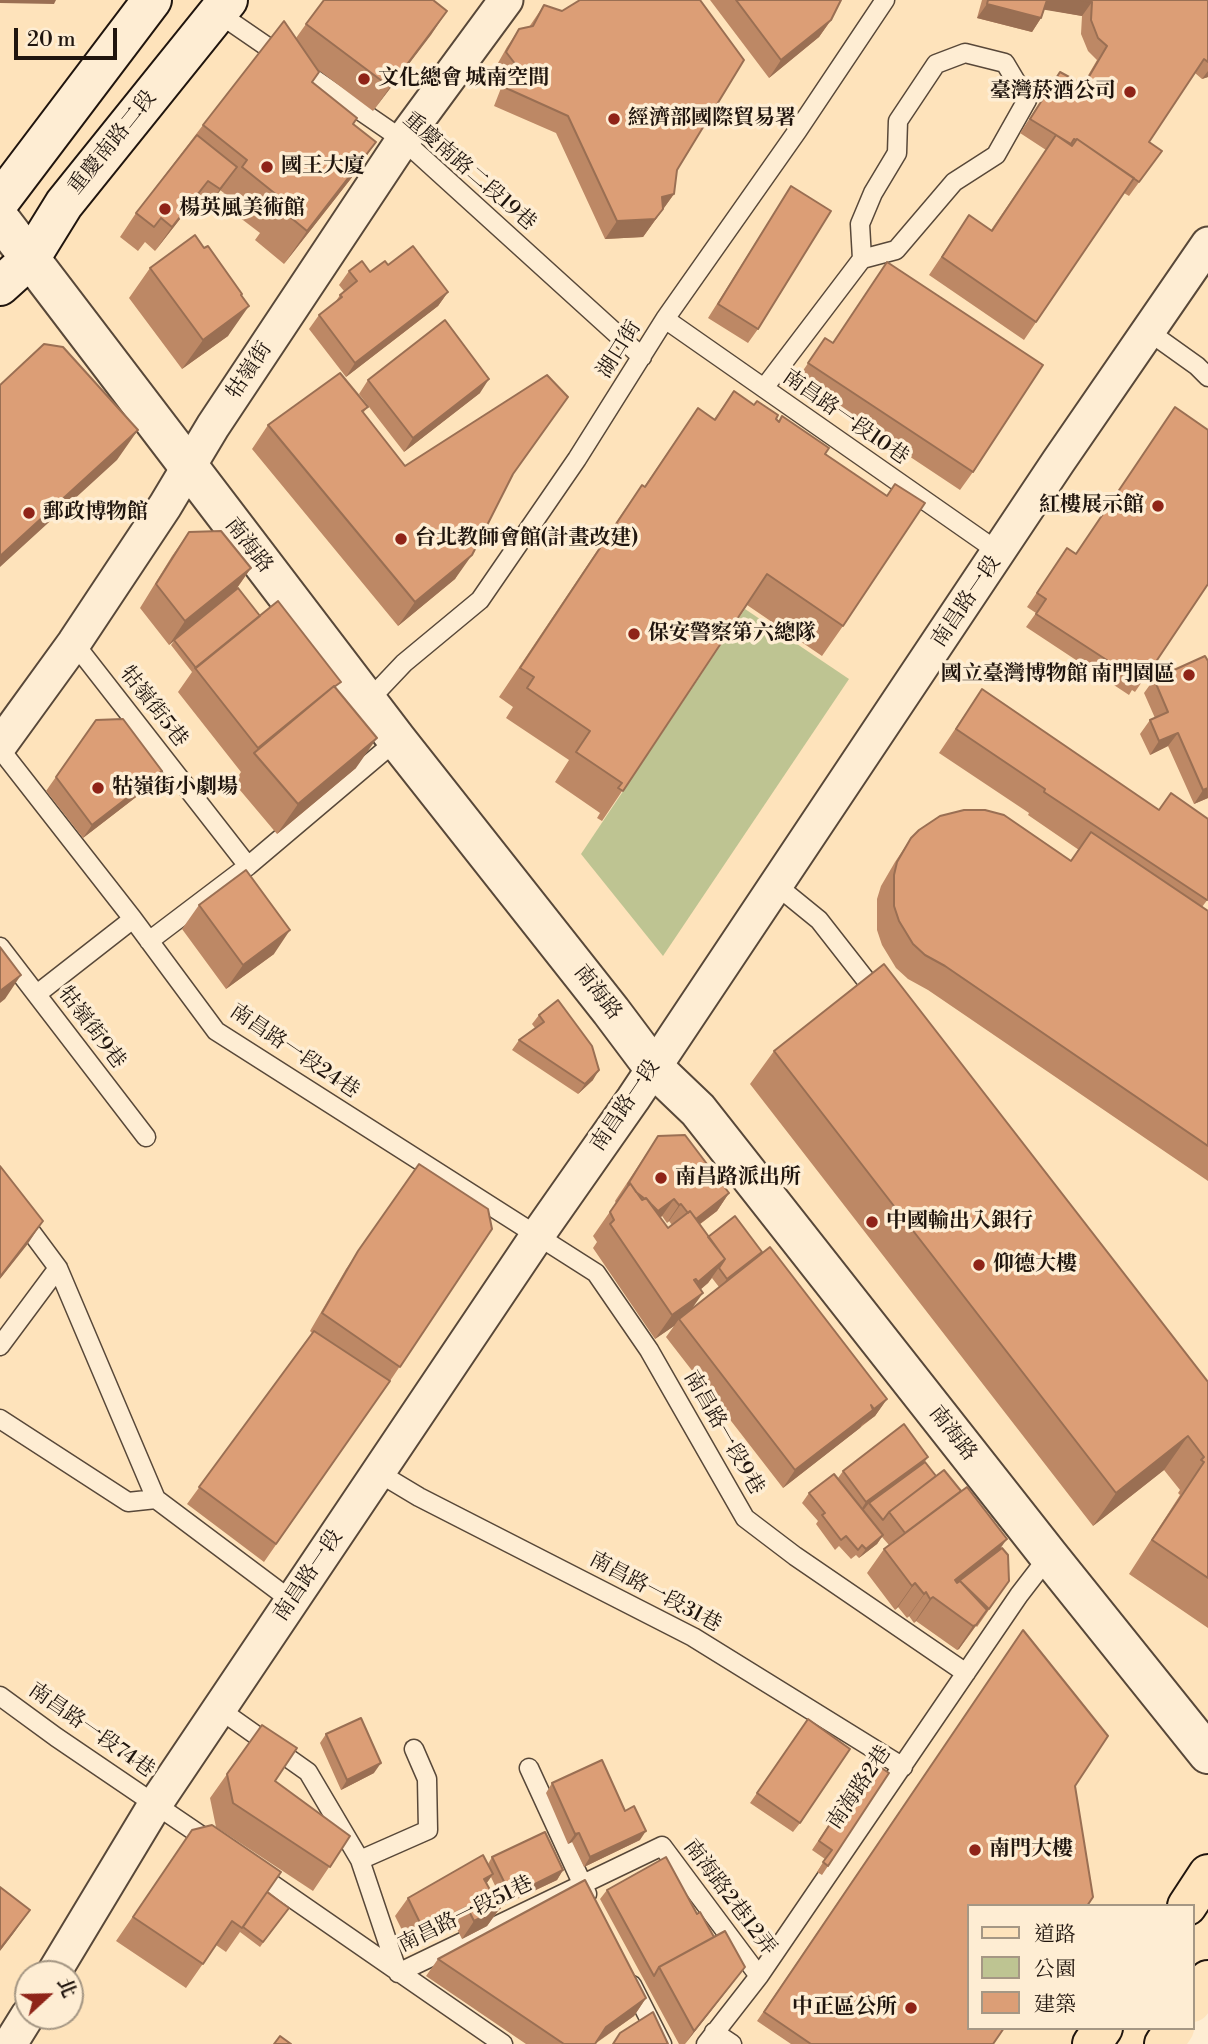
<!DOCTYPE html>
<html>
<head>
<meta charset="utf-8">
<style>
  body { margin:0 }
  #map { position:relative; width:1208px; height:2044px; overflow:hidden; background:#fee3bb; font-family:"Libre Bodoni","Noto Serif TC",serif }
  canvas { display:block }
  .legend { position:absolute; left:967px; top:1904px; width:228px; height:126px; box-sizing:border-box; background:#feedd3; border:2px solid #a59784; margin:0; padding:9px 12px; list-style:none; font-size:21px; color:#20150e }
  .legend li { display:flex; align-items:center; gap:14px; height:35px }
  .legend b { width:35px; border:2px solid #a59784 }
  .north { position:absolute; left:14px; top:1960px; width:70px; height:70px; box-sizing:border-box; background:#feedd3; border:2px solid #a59784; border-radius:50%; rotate:68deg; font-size:19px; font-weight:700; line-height:28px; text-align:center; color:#20150e }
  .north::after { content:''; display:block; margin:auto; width:24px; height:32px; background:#8f2418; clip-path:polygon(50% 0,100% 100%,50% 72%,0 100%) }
  .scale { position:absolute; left:14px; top:28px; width:103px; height:32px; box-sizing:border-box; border:4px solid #20150e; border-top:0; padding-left:9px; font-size:21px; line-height:24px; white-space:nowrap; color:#20150e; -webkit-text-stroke:5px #feedd3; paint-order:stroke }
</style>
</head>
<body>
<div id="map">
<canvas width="1208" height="2044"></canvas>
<ul class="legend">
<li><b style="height:9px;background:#fee3bb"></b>道路</li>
<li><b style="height:19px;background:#bec492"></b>公園</li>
<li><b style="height:19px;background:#dc9e76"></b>建築</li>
</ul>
<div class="north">北</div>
<div class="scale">20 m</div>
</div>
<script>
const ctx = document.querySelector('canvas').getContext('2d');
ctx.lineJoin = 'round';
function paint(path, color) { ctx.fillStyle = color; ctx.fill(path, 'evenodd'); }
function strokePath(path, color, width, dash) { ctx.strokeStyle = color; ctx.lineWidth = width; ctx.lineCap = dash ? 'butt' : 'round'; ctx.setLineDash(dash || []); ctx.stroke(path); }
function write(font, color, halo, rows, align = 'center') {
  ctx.font = font + ' "Libre Bodoni","Noto Serif TC",serif'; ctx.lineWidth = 7; ctx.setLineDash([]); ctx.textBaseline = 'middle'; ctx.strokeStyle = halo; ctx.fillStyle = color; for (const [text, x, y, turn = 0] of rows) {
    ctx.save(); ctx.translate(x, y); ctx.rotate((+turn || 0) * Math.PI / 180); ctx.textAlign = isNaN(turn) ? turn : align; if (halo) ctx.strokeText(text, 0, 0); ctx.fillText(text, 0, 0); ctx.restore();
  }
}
paint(new Path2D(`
  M745 609 849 679 663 956 581 854Z`), '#bec492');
const service = new Path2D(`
  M218 13 403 140 642 357
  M665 319 1000 553
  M1148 331 1197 366 1208 377
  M764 388 862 259 896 250 954 182 996 155 1027 100 1005 63 965 53 936 64 898 121 897 153 873 193 860 224 862 259
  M74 643 248 866
  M368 701 404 663 480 600 577 459 665 319 798 130 885 0
  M0 749 133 919 216 1031 596 1273 649 1350 745 1518 795 1556 966 1673
  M776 885 819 920 880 998
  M149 941 248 866 397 740
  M0 947 146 1137
  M37 994 133 919
  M0 1190 58 1268 156 1499
  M0 1346 58 1268
  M0 1419 128 1502 156 1499 292 1601
  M379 1473 419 1497 693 1637 903 1767
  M0 1696 56 1737 212 1843
  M219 1709 308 1772 360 1860 398 1973 662 1846 759 1976
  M529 1768 587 1894
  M360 1860 428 1830 427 1779 414 1749
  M253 1871 503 2044
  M632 1985 662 2044
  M714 2032 732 2044
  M706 2044 759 1976 1019 1595 1049 1556`);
const minor = new Path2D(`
  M0 745 74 643 165 506 213 426 403 140 506 0
  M53 1974 156 1803 537 1236 633 1099 1058 462 1208 244
  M10 2044 28 2015`);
const tertiary = new Path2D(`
  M0 219 397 740 611 1011 653 1067 698 1110 1049 1556 1208 1754
  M1192 2044 1196 1997`);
const secondary = new Path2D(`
  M0 201 152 0
  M0 286 30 259 64 204 228 0`);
const primary = new Path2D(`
  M1187 1906 1208 1874
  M1192 2003 1208 1980
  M1092 2044 1103 2028
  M1164 2044 1175 2028`);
strokePath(service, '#584839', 21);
strokePath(minor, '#584839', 37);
strokePath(tertiary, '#584839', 42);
strokePath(secondary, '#20150e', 42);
strokePath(primary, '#20150e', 42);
strokePath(service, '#feedd3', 18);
strokePath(minor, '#feedd3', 33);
strokePath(tertiary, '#feedd3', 38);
strokePath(secondary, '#feedd3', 38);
strokePath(primary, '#fee3bb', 38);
paint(new Path2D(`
  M710 0H841L831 20 819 37 769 78Z
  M982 0H1208V77L1202 79 1195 73 1149 142 1162 151 1129 196 1124 193 1024 340 929 275 969 215 991 230 1046 150 1020 133 1060 72 1083 84 1097 60 1088 51 1081 34 1082 16 1044 9 1041 18 1032 32 977 18Z
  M544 5 677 170 674 194 643 237 605 239 556 133 494 106 503 83 494 70 507 47 519 29 529 27Z
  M447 11 373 111 317 69 319 72 312 82 353 124V176L284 264 255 240 260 233 218 201 224 193 220 190 203 213 191 205 155 251 145 242 138 251 120 237 136 213 203 125 296 38 306 24Z
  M791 186 758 329 748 343 708 318Z
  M204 248 242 294 228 336 182 369 129 298 150 268Z
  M887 262 973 472 960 490 796 381 825 338 833 343Z
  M388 265 448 292 438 306 346 377 309 329 319 315 334 304 340 295 344 291 339 285 349 271 370 272Z
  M368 380 480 393 404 452 359 394Z
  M734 391 825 454 843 626 822 656 747 605 602 821 597 818 600 813 555 782 569 760 506 718 513 707 499 697 621 515 642 485 644 487 698 408 714 419Z
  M368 407 363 413 405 466 513 475 455 579 398 626 252 449 268 425Z
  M189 532 251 568 235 591 336 689 356 768 277 834 234 783 241 772 178 692 192 672 171 645 174 641 169 645 140 608 172 556Z
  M1067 548 1076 554 1208 584 1135 692 1132 690 1129 695 1026 627 1036 613 1027 607Z
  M1154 679 1208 798 1194 804 1168 746 1150 755 1140 734 1150 720 1155 718 1144 693Z
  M982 689 1208 899 1202 907 1208 911V1181L928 990 908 979 896 968 882 945 877 930V899L881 886 895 862 911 838 1071 861 1079 850 1028 815 1029 813 939 753Z
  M96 720 162 771 153 784 83 838 46 791Z
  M199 905 274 954 226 989 182 929Z
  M539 1015 593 1080 578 1094 512 1050 519 1040 535 1028 532 1024Z
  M774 1051 1208 1382V1628L1129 1574 1180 1495 1178 1493 1180 1490 1164 1470 1093 1526 750 1084Z
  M658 1136 729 1193 717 1211 699 1225 708 1237 762 1252 759 1256 887 1399 875 1416 783 1488 666 1337 674 1326 655 1339 593 1248 597 1242 593 1236 616 1203 615 1201ZM662 1216 667 1223 669 1221 672 1225 668 1228 660 1218ZM712 1278 719 1287 692 1309 700 1290 708 1283Z
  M419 1164 492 1229 390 1381 264 1562 187 1504 312 1333 310 1331 346 1269Z
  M925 1462 936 1476 1001 1548 1009 1581 977 1627 976 1626 959 1649 957 1650 916 1621 914 1623 909 1616 907 1618 898 1607 895 1610 867 1573 884 1549 889 1545 882 1537 877 1544 859 1558 856 1555 851 1559 839 1546 835 1550 816 1524 818 1521 802 1503 809 1493 838 1478 843 1471Z
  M1023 1630 1075 1786 993 2044H791L757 2021Z
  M808 1719 800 1823 793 1832 750 1803Z
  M262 1725 275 1781 350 1836 313 1891 216 1827 210 1798Z
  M326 1734 374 1773 341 1790 320 1743Z
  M871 1761 828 1866 822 1875 817 1872 825 1859 812 1850Z
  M552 1783 625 1811 640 1840 584 1867 572 1842 568 1844 546 1793Z
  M192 1830 289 1908 260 1947 240 1932 226 1952 216 1945 186 1988 116 1941Z
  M492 1857 563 1870 557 1880 504 1905 491 1877 486 1884 500 1908 487 1926 462 1939 455 1925 410 1946 395 1916 408 1898 488 1864Z
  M607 1890 697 1914 714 1937 732 1984 685 2044H679L600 1899Z
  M438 1959 646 1998 634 2016 595 2044H526L426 1976Z`), '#bd8865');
paint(new Path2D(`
  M0 0H56L54 4 0 3Z
  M1046 0H1081L1092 2 1082 16 1040 9Z
  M987 4 1041 18 1032 32 977 18Z
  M447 11 431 35 373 111 390 87Z
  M831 20 819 37 769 78 781 60Z
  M1208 71V77L1202 79Z
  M376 142 353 176 284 264 307 231Z
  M237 167 220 191 203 213 220 189Z
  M208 181 191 205 155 251 172 227Z
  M674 194 643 237 605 239 617 221 662 197Z
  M448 292 438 306 346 377 355 363Z
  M249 306 228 336 182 369 203 340Z
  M489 379 480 393 404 452 413 438Z
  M138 430 117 460 0 567V556Z
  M472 555 455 579 398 626 415 602Z
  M251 568 234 592 169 645 185 621Z
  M1178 733 1168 746 1150 755 1159 741Z
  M377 738 356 768 277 834 298 804Z
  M162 771 153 784 83 838 92 825Z
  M1208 788V798L1194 804 1203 790Z
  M290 930 274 954 226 989 243 965Z
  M21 975 5 999 0 1003V991Z
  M599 1070 593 1080 578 1094 585 1084Z
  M729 1193 717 1211 681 1238 694 1221Z
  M674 1199 662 1216 646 1229 658 1211Z
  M681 1204 669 1221 667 1223 679 1205Z
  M43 1221 27 1245 0 1279V1277Z
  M762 1252 755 1262 720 1288 727 1279Z
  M725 1259 708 1283 681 1306 698 1282Z
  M703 1293 686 1317 679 1319 674 1326 655 1339 672 1315Z
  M887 1399 875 1416 861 1426 874 1409Z
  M873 1410 860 1428 783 1488 795 1470Z
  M1188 1436 1164 1470 1093 1526 1116 1493Z
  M928 1457 918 1471 869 1503 862 1512 857 1516 866 1502Z
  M883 1535 877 1544 859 1558 866 1549Z
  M1007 1539 990 1563 949 1596 955 1580Z
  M915 1583 898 1607 895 1610 912 1586Z
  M926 1592 909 1616 907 1618 924 1594Z
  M933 1597 916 1621 914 1623 930 1599Z
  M987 1610 959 1649 957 1650 973 1626Z
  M381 1763 374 1773 341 1790 347 1780Z
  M646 1831 640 1840 584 1867 590 1857Z
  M579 1833 572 1842 568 1844 575 1834Z
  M563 1870 557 1880 504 1905 511 1896Z
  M493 1874 481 1891 484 1879Z
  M467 1907 455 1925 410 1946 423 1929Z
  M500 1908 487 1926 462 1939 474 1921Z
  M30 1910 13 1934 0 1951V1949Z
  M745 1967 732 1984 685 2044 694 2031Z
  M646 1998 634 2016 594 2044 606 2027Z`), '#9a6f53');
const building = new Path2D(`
  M324 0H433L447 11 390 87 306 24Z
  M580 0H700L744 60 677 170 674 194 662 197 663 209 655 219 617 221 568 116 506 88 516 65 506 52 519 29 533 26 544 5 562 11Z
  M736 0H841L831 20 781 60Z
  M988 0H1047L1041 18 987 4Z
  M1081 0H1208V62L1204 59 1149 142 1162 151 1139 182 1077 139 1076 140 1074 139 1071 144 1030 119 1060 72 1084 85 1107 46 1098 38 1091 20 1092 2Z
  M284 21 319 72 312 82 357 118 353 124 376 142 307 231 278 207 283 200 242 167 247 160 203 125Z
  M197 135 237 167 220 189 208 181 172 227 161 218 154 227 136 213Z
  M1056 135 1072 146 1077 139 1134 178 1036 322 942 257 969 215 992 231Z
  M791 186 831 211 758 329 718 304Z
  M195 235 204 248 208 246 242 294 241 295 249 306 203 340 150 268Z
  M413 246 448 292 355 363 319 315 342 297 340 295 357 281 349 271 362 261 370 272 385 261 388 265Z
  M887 262 1043 365 973 472 808 363 825 338 833 343Z
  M445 320 489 379 413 438 368 380Z
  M44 344 63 347 138 430 0 556V385Z
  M340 373 368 407 362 411 405 466 547 375 568 397 513 474 472 555 415 602 268 425Z
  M734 391 754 405 757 401 778 415 776 419 779 422 782 416 829 448 825 454 887 496 895 484 925 503 843 626 767 574 623 791 618 788 622 783 576 752 590 731 527 688 534 677 520 668 642 485 645 487 698 408 715 420Z
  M1175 407 1208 430V584L1145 678 1142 676 1139 681 1036 614 1046 599 1037 593 1067 548 1076 554Z
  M221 531 251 568 185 621 156 584 189 532Z
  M238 588 260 616 196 668 174 640Z
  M278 601 341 682 334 687V686L258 748 195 668Z
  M1205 656 1208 661V788L1203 790 1178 733 1159 741 1150 720 1168 712 1154 679Z
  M334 686 377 738 298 804 254 753Z
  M982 689 1159 810 1171 793 1208 819V899L1207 900 1044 792 1045 789 956 729Z
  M123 719 162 771 92 825 56 777 96 720Z
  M964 810H985L1004 815 1071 861 1091 832 1208 911V1146L945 966 925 955 913 944 899 921 894 906V875L897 862 911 838 919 830 940 816Z
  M246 870 290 930 243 965 199 905Z
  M0 947 21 975 0 991Z
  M884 964 1208 1382V1578L1152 1540 1204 1462 1201 1460 1204 1457 1188 1436 1116 1493 774 1051Z
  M558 1000 592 1046 599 1070 585 1084 519 1040 544 1022 539 1015Z
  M685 1135 729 1193 696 1219 690 1211 688 1213 681 1204 679 1205 674 1199 658 1211 651 1204 646 1198 645 1199 636 1192 630 1183 629 1185 628 1184 658 1136Z
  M419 1164 488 1209 492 1229 400 1367 322 1313 358 1251Z
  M0 1166 43 1221 0 1277Z
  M630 1183 642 1200 646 1198 668 1228 690 1211 725 1259 698 1282 696 1279 694 1280 703 1293 672 1315 610 1224 614 1220 610 1212Z
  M735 1216 762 1252 727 1279 719 1268 725 1259 708 1237Z
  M770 1247 887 1399 874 1409 871 1405 873 1410 795 1470 679 1319Z
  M314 1331 390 1381 276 1544 199 1487Z
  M904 1424 928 1457 866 1502 843 1471Z
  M925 1462 936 1476 889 1512 883 1520 869 1503Z
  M944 1470 961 1491 905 1533 889 1512Z
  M834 1474 883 1535 866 1549 862 1545 858 1550 846 1536 841 1540 822 1515 825 1513 809 1493Z
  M967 1487 1007 1539 955 1580 957 1583 960 1581 987 1610 976 1625 973 1626 933 1597 930 1599 926 1592 924 1594 915 1583 912 1586 884 1549Z
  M1002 1548 1008 1555 1009 1581 989 1609 960 1581H959Z
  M1023 1630 1108 1736 1075 1786 1093 1897 1087 1906H968V2028H1004L993 2044H811L764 2012Z
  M361 1718 381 1763 347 1780 326 1734Z
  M808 1719 850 1749 800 1823 757 1793Z
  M262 1725 297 1748 275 1781 350 1836 330 1867 233 1803 227 1774Z
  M602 1760 625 1811 634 1806 646 1831 590 1857 579 1833 575 1834 552 1783Z
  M871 1761 889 1773 828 1866 823 1862 832 1850 819 1841Z
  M212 1825 281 1872 242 1928 232 1921 203 1964 133 1917 192 1830Z
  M545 1832 563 1870 511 1896 492 1857Z
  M483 1855 493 1874 484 1879 500 1908 474 1921 467 1907 423 1929 408 1898Z
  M666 1857 697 1914 700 1912 714 1937 659 1967 654 1976 607 1890Z
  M585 1880 646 1998 606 2027 595 2044H564L438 1959Z
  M0 1887 30 1910 0 1949Z
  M267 1892 289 1908 263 1942 243 1927Z
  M725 1931 745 1967 694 2031 659 1967Z
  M653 2012 668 2044H613L620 2033Z
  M280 2036 291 2044H274Z`);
paint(building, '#dc9e76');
strokePath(building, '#9a6f53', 2);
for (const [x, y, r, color] of [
  [364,79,7,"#8f2418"],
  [1130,92,7,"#8f2418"],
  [614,119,7,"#8f2418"],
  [267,167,7,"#8f2418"],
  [165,209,7,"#8f2418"],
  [1158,506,7,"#8f2418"],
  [29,513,7,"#8f2418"],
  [401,539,7,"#8f2418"],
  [634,634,7,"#8f2418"],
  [1189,675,7,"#8f2418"],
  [98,788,7,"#8f2418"],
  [661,1178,7,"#8f2418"],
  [872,1222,7,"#8f2418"],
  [979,1265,7,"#8f2418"],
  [975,1850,7,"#8f2418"],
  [911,2008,7,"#8f2418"]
]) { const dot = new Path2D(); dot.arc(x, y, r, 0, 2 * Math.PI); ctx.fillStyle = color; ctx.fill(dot); strokePath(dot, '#feedd3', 2.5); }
write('bold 21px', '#20150e', '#feedd3', [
  ["文化總會 城南空間",378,79],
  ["臺灣菸酒公司",1116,92,"right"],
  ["經濟部國際貿易署",628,119],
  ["國王大廈",281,167],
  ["楊英風美術館",179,209],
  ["紅樓展示館",1144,506,"right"],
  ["郵政博物館",43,513],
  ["台北教師會館(計畫改建)",415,539],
  ["保安警察第六總隊",648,634],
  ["國立臺灣博物館 南門園區",1175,675,"right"],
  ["牯嶺街小劇場",112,788],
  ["南昌路派出所",675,1178],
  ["中國輸出入銀行",886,1222],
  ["仰德大樓",993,1265],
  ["南門大樓",989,1850],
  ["中正區公所",897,2008,"right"]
], 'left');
write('21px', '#20150e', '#feedd3', [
  ["重慶南路二段",113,143,-51],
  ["重慶南路二段19巷",469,172,41],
  ["湖口街",620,350,-58],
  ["牯嶺街",250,371,-56],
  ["南昌路一段10巷",845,418,35],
  ["南海路",248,546,52],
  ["南昌路一段",967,602,-56],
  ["牯嶺街5巷",153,707,52],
  ["南海路",597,993,52],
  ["牯嶺街9巷",91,1028,53],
  ["南昌路一段24巷",294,1052,34],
  ["南昌路一段",626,1106,-56],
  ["南昌路一段9巷",723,1433,60],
  ["南海路",952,1434,52],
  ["南昌路一段",309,1576,-56],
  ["南昌路一段31巷",655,1593,28],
  ["南昌路一段74巷",91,1731,35],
  ["南海路2巷",860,1788,-56],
  ["南海路2巷12弄",729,1898,53],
  ["南昌路一段51巷",466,1915,-26]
]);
</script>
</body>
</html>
